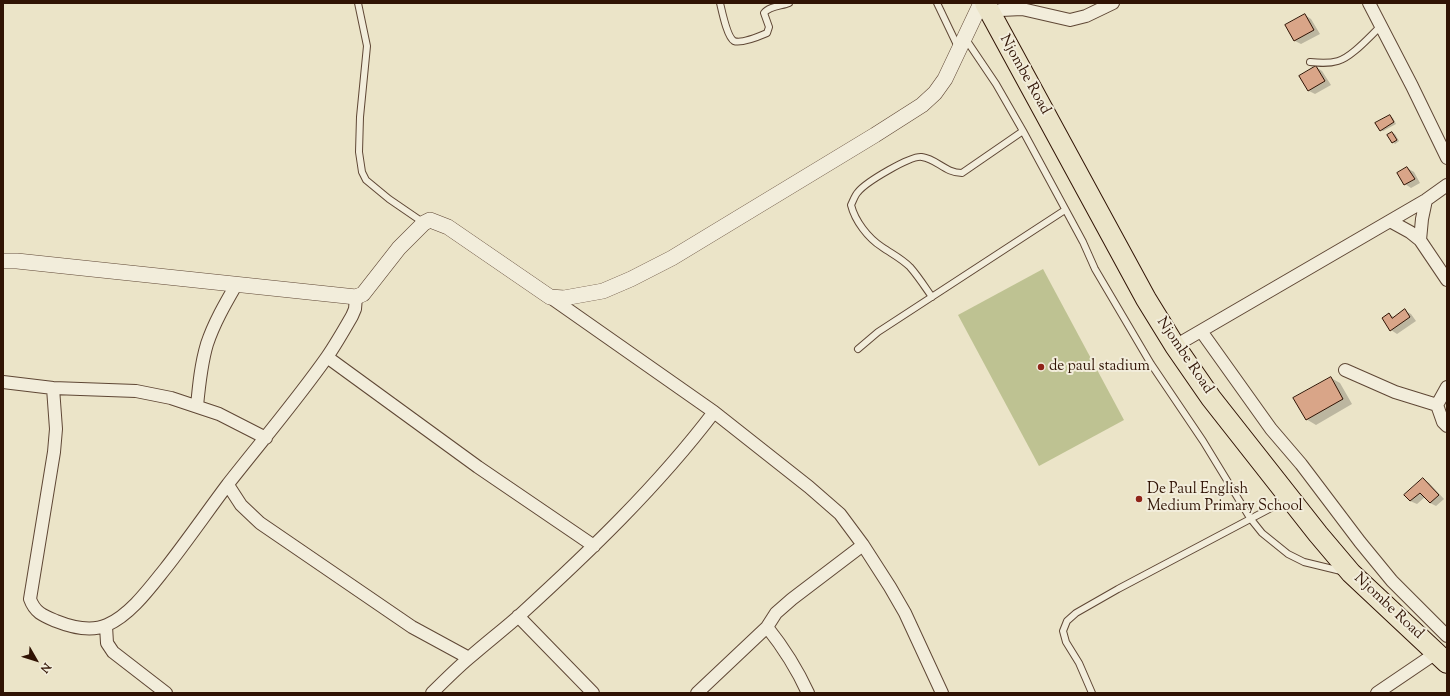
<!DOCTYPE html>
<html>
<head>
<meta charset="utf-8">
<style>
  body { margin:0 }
  #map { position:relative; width:1450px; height:696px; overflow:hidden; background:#ebe4c8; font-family:"Sorts Mill Goudy",serif }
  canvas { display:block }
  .frame { position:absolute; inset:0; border:4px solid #301304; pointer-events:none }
  .north { position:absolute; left:16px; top:640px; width:40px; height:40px; -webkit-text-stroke:3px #f2eddb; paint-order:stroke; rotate:129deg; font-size:11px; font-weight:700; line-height:16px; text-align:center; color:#301304 }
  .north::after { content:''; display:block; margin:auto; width:14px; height:18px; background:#301304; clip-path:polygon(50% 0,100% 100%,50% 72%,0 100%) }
</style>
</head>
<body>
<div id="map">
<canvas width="1450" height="696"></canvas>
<div class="frame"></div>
<div class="north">N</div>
</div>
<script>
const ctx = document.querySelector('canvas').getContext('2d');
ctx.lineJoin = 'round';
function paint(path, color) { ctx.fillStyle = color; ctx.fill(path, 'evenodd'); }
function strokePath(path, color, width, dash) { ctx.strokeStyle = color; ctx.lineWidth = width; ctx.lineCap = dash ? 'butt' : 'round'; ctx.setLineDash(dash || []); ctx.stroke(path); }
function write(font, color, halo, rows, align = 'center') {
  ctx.font = font + ' "Sorts Mill Goudy",serif'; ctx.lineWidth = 4; ctx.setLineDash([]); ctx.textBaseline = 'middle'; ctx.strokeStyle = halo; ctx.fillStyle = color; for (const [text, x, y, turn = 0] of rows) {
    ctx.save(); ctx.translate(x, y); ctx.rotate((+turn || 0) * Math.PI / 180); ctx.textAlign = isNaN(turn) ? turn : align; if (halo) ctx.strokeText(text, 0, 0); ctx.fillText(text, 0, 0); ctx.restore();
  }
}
paint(new Path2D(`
  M1043 269 1124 420 1039 466 958 315Z`), '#bec292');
paint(new Path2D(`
  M1305 15 1311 19 1320 34 1301 44 1295 41 1287 26Z
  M1316 67 1322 71 1331 85 1315 94 1309 91Z
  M1390 116 1393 118 1396 124 1383 131 1380 130Z
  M1392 133 1395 134 1399 141 1395 144 1393 142Z
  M1407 168 1414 172 1420 183 1411 188 1405 184Z
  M1405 311 1411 314 1416 321 1397 334 1391 330 1389 314 1395 318Z
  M1331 378 1340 383 1352 404 1316 425 1306 419Z
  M1423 479 1429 483 1444 499 1436 506 1430 503 1425 497 1417 504 1410 501 1406 495Z`), '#0003');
const building = new Path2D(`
  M1305 14 1314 30 1294 41 1285 25Z
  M1316 66 1325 81 1308 91 1299 76Z
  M1390 115 1394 122 1380 131 1375 123Z
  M1392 132 1397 140 1392 143 1387 135Z
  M1407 167 1415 179 1404 185 1397 173Z
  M1405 309 1410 317 1390 331 1382 318 1389 313 1392 318Z
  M1331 377 1343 399 1306 420 1293 398Z
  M1423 478 1439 495 1430 503 1420 493 1410 501 1404 495Z`);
paint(building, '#d9a588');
strokePath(building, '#301304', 1);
const service = new Path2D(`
  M358 3 367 46 360 117 359 152 362 172 366 180 389 199 424 223
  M720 3C722 11 727 37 734 41 741 44 760 36 767 33L769 27 764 13C769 6 782 6 789 3
  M937 3 958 47
  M965 38 996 84 1023 131 1083 242 1095 269 1151 364 1203 441 1250 518 1262 533 1288 554 1304 562 1341 571
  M1310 62C1319 63 1328 64 1338 61 1352 57 1370 36 1381 26
  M932 297C925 287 918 276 910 267 901 258 892 254 882 247 868 238 855 221 851 205 853 201 855 195 858 192 866 182 911 155 922 157 937 159 945 173 962 173L1023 131
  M858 349 878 332 1065 210
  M1092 693 1079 663 1066 642 1063 631 1067 621 1076 613 1118 589 1288 499`);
const minor = new Path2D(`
  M1369 3 1412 86 1447 158
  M990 12 1001 10 1022 9 1070 20 1086 16 1113 3
  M1390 221 1410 232 1420 240 1447 280
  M1420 240 1422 219 1426 200
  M550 297 714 412 809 487 840 514 863 545 890 587 905 613 942 693
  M1201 331 1271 429 1301 464 1360 542 1392 581 1447 636
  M1175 346 1426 200 1447 185
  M327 357 478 467 594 546
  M1345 370 1395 392 1437 405
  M3 382 53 388 136 391 171 398 219 414 266 438
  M1447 387 1437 405 1443 422 1447 426
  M53 388 56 429 54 452 30 599C35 613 44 616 56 621 71 627 91 632 107 625 130 615 149 589 165 569 187 541 207 512 228 484 261 442 296 401 327 357 336 344 344 330 352 316L355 309 356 297
  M197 406C199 385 201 364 207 344 214 323 225 304 236 285
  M228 485 241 505 260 523 412 627 469 658
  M518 616 593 693
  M106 626 107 643 113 652 166 693
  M767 627C783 647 797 669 808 693
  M432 693C444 681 456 669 469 658 486 643 503 630 520 615 589 552 657 487 714 412
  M697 693 767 627 776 613 792 599 863 545
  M1377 693 1436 653`);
const tertiary = new Path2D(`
  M3 261H17L92 269 356 297 363 294 399 248 424 223 430 220 448 227 550 297 564 298 603 291 631 279 672 258 875 135 922 105 935 93 945 79 981 3`);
const trunk = new Path2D(`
  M985 3 1146 299 1175 346 1211 398 1318 534 1351 573 1447 663`);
strokePath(service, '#5f4735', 8);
strokePath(minor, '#5f4735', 14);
strokePath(tertiary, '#5f4735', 16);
strokePath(trunk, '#301304', 22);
strokePath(service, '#f2eddb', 6);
strokePath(minor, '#f2eddb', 12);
strokePath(tertiary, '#f2eddb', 15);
strokePath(trunk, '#ebe4c8', 20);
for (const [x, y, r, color] of [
  [1041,367,4,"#8f2418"],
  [1139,499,4,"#8f2418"]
]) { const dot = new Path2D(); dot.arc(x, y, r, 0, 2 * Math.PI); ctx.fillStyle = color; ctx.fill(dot); strokePath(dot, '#f2eddb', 1.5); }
write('15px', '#301304', '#f2eddb', [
  ["Njombe Road",1024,75,61],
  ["Njombe Road",1184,356,56],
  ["Njombe Road",1388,607,43]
]);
write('15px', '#301304', '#f2eddb', [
  ["de paul stadium",1049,367],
  ["De Paul English",1147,490],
  ["Medium Primary School",1147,507]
], 'left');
</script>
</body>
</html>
